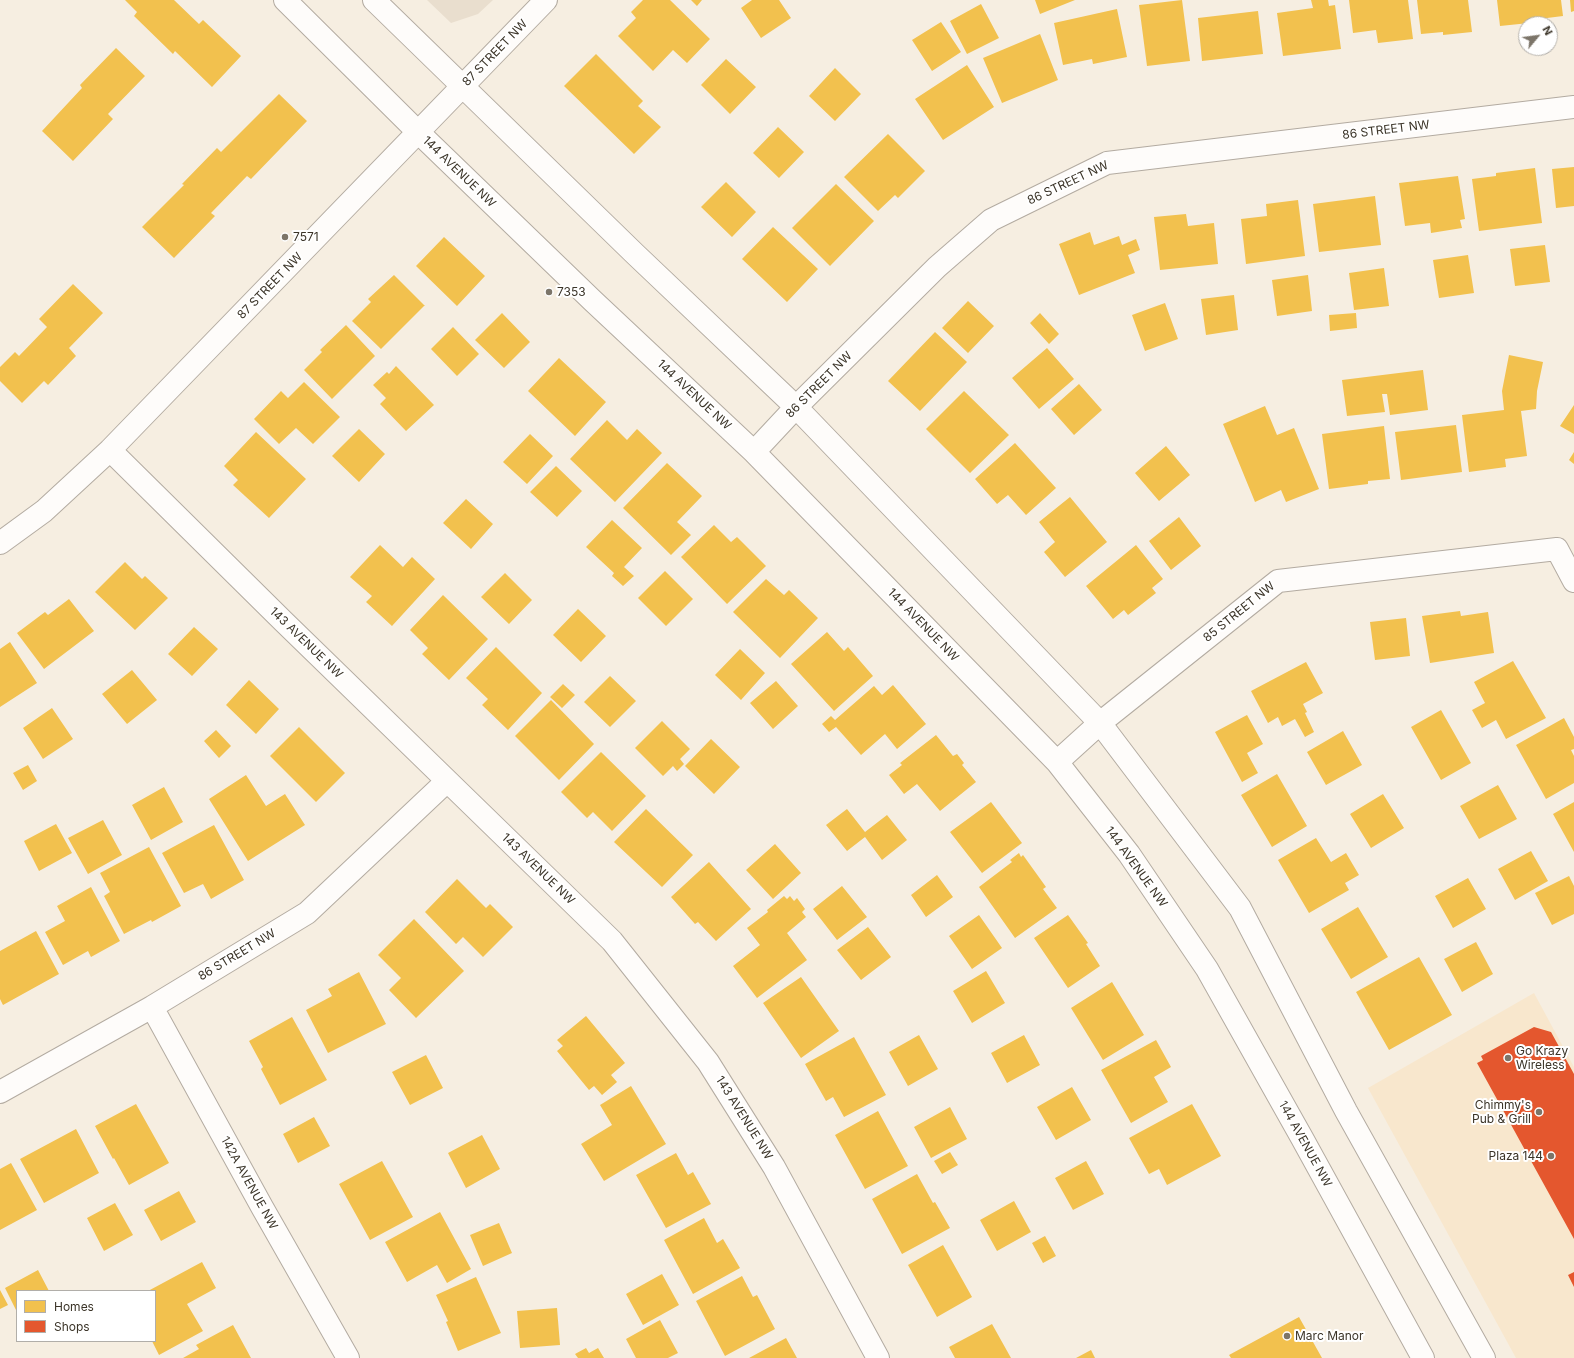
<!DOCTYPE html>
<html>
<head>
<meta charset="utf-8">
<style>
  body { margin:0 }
  #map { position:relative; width:1574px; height:1358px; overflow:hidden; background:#f6eee1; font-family:Inter,sans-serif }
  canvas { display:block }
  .legend { position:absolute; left:16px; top:1290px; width:140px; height:52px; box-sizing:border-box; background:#fff; border:1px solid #b1aea9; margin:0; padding:5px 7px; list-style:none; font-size:12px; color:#3b3428 }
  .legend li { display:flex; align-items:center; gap:8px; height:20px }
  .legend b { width:20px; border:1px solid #b1aea9 }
  .north { position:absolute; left:1518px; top:16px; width:40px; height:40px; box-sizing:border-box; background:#fff; border:1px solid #b1aea9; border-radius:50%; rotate:61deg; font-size:11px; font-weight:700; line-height:16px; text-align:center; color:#3b3428 }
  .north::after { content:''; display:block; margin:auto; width:14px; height:18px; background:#7c7569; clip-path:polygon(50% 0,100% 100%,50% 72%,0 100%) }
</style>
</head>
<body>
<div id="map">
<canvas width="1574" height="1358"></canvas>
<ul class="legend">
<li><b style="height:11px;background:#f2c14e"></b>Homes</li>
<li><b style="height:11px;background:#e4572e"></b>Shops</li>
</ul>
<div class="north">N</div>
</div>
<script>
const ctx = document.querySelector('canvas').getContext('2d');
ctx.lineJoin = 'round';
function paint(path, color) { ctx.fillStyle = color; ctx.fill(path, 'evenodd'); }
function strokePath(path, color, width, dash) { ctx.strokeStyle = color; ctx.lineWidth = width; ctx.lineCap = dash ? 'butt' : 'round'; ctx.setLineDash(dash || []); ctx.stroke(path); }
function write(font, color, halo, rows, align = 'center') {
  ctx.font = font + ' Inter,sans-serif'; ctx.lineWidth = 4; ctx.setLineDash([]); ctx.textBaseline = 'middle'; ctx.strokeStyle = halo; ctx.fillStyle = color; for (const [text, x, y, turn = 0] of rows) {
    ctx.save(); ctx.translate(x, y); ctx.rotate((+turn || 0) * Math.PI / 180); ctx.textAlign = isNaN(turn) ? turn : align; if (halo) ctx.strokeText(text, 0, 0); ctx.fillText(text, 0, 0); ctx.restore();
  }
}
paint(new Path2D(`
  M1534 993 1574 1067V1358H1516L1368 1088Z`), '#f8e7cd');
paint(new Path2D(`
  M427 0H493L478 14 451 23Z`), '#e9dece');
paint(new Path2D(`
  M125 0H174L199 24 203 20 241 56 212 87 175 51 173 54 134 16 137 12Z
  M643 0H670L710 39 687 63 673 50 653 71 618 36 636 18 631 12Z
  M691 0H702L697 6Z
  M752 0H779L791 18 761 38 741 8Z
  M1035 0H1075L1040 14Z
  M1182 0 1190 61 1147 66 1139 5Z
  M1311 0H1328L1329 6 1335 5 1341 49 1283 56 1277 13 1313 8Z
  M1349 0H1408L1413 39 1378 43 1376 30 1353 33Z
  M1417 0H1468L1472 32 1443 35V32L1421 34Z
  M1497 0H1561L1563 16 1539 19V22L1500 26Z
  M1570 0H1574V11L1571 12Z
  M981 4 999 38 967 54 950 21Z
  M1117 9 1127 57 1093 64 1092 59 1063 65 1054 23Z
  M1258 11 1263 54 1202 61 1198 18Z
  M941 22 961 52 932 71 912 40Z
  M1040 34 1058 80 1002 103 983 58Z
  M116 48 145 76 108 114 113 119 73 161 42 131 82 88 80 85Z
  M596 54 643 101 638 106 661 127 634 154 564 86Z
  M726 59 756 87 730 114 701 85Z
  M967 65 994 107 943 140 915 99Z
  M835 68 861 94 835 121 809 96Z
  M279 94 307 121 251 179 247 176 211 213 215 216 174 258 142 227 184 185 182 184 217 148 221 152Z
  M778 127 804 152 779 178 753 153Z
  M888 134 925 171 898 198 895 195 878 211 844 177Z
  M1574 167V206L1556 208 1552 169Z
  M1535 168 1542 223 1479 231 1472 179 1496 176V173Z
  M1458 176 1465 219 1460 220 1462 228 1431 233 1430 223 1405 226 1399 183Z
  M726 182 756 212 732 237 701 207Z
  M836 184 874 221 830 266 792 228Z
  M1375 196 1381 245 1319 252 1313 204Z
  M1298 200 1305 256 1246 264 1241 219 1267 216 1266 204Z
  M1186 214 1188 226 1214 223 1218 264 1160 270 1154 217Z
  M773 227 818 269 787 302 742 259Z
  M1090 232 1094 245 1119 236 1122 245 1136 239 1140 250 1128 255 1135 273 1079 295 1059 244Z
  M444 237 485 276 457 306 416 266Z
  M1545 245 1550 282 1515 286 1510 249Z
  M1468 255 1474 293 1439 298 1433 260Z
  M1384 268 1389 306 1354 310 1349 273Z
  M394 275 424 305H425L381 349 352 321 371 302 368 299Z
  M1308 275 1312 311 1277 316 1272 280Z
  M73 284 103 313 69 348 76 356 48 385 44 381 22 403 0 381V367L15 352 19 356 47 327 39 319Z
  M1234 295 1238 330 1206 335 1201 299Z
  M968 301 994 326 968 353 942 328Z
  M1165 303 1178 339 1145 351 1132 315Z
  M502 313 530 342 504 368 475 340Z
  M1040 313 1059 334 1049 344 1030 323Z
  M1356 313 1357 328 1330 331 1329 315Z
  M346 325 375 356 332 399 304 370 322 352 320 350Z
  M453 327 479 354 457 376 431 349Z
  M935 332 967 362 920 411 888 381Z
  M1047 348 1074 379 1039 409 1012 378Z
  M1509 355 1543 362 1537 391 1536 409 1521 411 1527 456 1505 459 1506 467 1469 472 1462 415 1504 410 1502 391Z
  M559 358 606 402 575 436 528 391Z
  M396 366 434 405 406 431 380 404 386 398 373 385 387 372 389 374Z
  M1423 370 1428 410 1390 415 1387 394H1382L1385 412 1347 416 1342 380Z
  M304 382 340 417 313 444 296 428 279 444 254 419 281 391 288 398Z
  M1079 384 1102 410 1074 435 1051 409Z
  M964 391 1009 435 970 473 926 429Z
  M1574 405V434L1560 426Z
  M1265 406 1277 435 1294 428 1319 489 1286 502 1281 490 1255 502 1223 424Z
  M607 420 627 440 637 429 662 453 615 502 570 459Z
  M1456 425 1462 472 1401 480 1395 432Z
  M1384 426 1390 479 1368 481V484L1329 489 1322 434Z
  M359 429 385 454 359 482 332 456Z
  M256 432 306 479 269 518 233 485 238 480 224 466Z
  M530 434 553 456 527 484 503 462Z
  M1015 443 1056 488 1026 515 1008 495 997 504 975 479Z
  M1166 446 1190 475 1159 501 1135 473Z
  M1574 452V464L1569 460Z
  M667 463 702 496 677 522 691 535 671 555 623 508Z
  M556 466 582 491 557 517 530 492Z
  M1070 497 1107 542 1065 577 1044 552 1055 542 1039 522Z
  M466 499 493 524 471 549 443 523Z
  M1179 517 1201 546 1171 570 1149 541Z
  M612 520 642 548 624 567 634 576 623 586 612 576 614 573 586 547Z
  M714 525 731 542 737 537 766 566 727 604 681 557Z
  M380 545 403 567 412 557 435 579 392 626 366 602 372 596 350 577Z
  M1136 545 1163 579 1152 588 1156 593 1128 615 1124 610 1113 619 1086 586Z
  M125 562 142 579 145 576 168 598 135 630 95 592Z
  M665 571 693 599 666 626 638 598Z
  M505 573 532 600 509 624 481 597Z
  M766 579 784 595 789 590 818 618 780 658 733 612Z
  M443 595 488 639 449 680 422 654 428 648 410 630Z
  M69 599 94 631 44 669 17 633 45 612 48 615Z
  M578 609 606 636 581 662 553 635Z
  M1460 611 1461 616 1488 612 1494 653 1430 663 1422 616Z
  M1406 618 1410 656 1375 660 1370 622Z
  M194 627 218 649 192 676 168 654Z
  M827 632 844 651 848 647 873 676 834 711 791 664Z
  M10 642 37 683 0 707V649Z
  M496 647 542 693 508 730 482 705 488 699 466 678Z
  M740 649 765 673 741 700 715 675Z
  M1513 661 1546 718 1506 739 1496 720 1482 728 1472 710 1485 703 1474 682Z
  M1306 662 1323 693 1303 704 1307 712 1305 713 1314 732 1305 737 1295 719 1282 726 1278 717 1268 723 1251 691Z
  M132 670 157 700 127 724 102 694Z
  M610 676 636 701 610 727 584 702Z
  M249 680 279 709 256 734 226 705Z
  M776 681 798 706 773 729 750 703Z
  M563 684 575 695 562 708 550 697Z
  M893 685 926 724 897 749 885 734 861 755 836 727 829 732 822 724 831 716 835 720 874 686 882 695Z
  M551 700 594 744 559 780 515 736Z
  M52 708 73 739 43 759 23 728Z
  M1441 710 1471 763 1441 780 1411 727Z
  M1247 715 1263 744 1247 753 1258 773 1242 782 1215 732Z
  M1564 718 1574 737V749L1571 750 1574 756V783L1546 799 1516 745Z
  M662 721 690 749 680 759 684 764 677 771 673 766 663 776 635 748Z
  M299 727 345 773 316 802 270 756Z
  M216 730 231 746 219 758 204 741Z
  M1343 731 1362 765 1326 785 1307 752Z
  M936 735 953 756 957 754 964 763 962 765 976 782 940 811 917 784 904 794 889 775 902 765 900 763Z
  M711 739 740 767 714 794 685 766Z
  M601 752 646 796 612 831 593 812 587 818 561 792Z
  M28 765 37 781 23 790 13 773Z
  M1277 774 1307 826 1272 847 1241 795Z
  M246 775 266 806 285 794 305 825 248 861 209 799Z
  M1498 785 1517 819 1479 839 1460 806Z
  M164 787 183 822 151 840 132 805Z
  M1383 794 1404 828 1371 848 1350 814Z
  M991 802 1022 843 982 873 950 832Z
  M1574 802V852L1553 814Z
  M646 809 693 855 662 887 614 842Z
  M847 809 865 832 887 815 907 840 882 860 865 837 847 851 826 825Z
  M103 820 122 855 88 874 68 838Z
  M56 824 72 853 39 871 24 841Z
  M214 825 244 880 211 899 203 884 184 893 162 853Z
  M1316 838 1331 862 1346 853 1359 875 1345 883 1349 890 1309 913 1278 860Z
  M775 844 801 873 773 899 746 870Z
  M149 847 181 906 152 922 151 920 124 934 104 896 110 892 100 873Z
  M1531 851 1548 881 1515 900 1498 869Z
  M1019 853 1021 857 1023 855 1046 887 1043 889 1057 908 1015 938 979 887 1012 862 1010 860Z
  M709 862 751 909 716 941 698 922 695 924 671 897Z
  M937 875 953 897 926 917 911 895Z
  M1569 876 1574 886V914L1552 925 1535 893Z
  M1468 878 1486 909 1453 928 1435 896Z
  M457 879 486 908 490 904 513 927 483 957 463 937 456 944 425 912Z
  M842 886 867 917 837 940 813 909Z
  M91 887 120 941 91 957 88 951 63 965 45 932 65 921 57 906Z
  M784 896 787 899 790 896 794 901 797 898 805 909 802 912 806 917 787 933 807 960 757 998 733 966 760 945 747 928 768 912 767 910Z
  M1358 907 1388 957 1351 979 1321 929Z
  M979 915 1002 948 972 969 949 936Z
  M1068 915 1088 943 1086 944 1100 966 1068 988 1034 938Z
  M414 919 464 971 416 1018 389 990 401 978 378 955Z
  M868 927 891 957 861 980 837 950Z
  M36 931 59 974 3 1005 0 999V951Z
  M1476 942 1493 974 1462 992 1444 959Z
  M1419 957 1452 1015 1389 1050 1356 992Z
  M986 971 1005 1003 972 1023 953 991Z
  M359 972 386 1024 328 1053 306 1010 332 996 328 989Z
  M801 977 839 1031 801 1058 763 1003Z
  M1112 982 1144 1035 1103 1060 1071 1008Z
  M586 1016 625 1063 611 1075 617 1082 602 1095 594 1086 589 1090 557 1051 563 1046 557 1040Z
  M292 1017 327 1080 280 1105 261 1069 263 1067 249 1041Z
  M919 1035 938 1069 908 1086 889 1052Z
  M1024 1035 1040 1065 1007 1083 991 1053Z
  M854 1037 886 1095 844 1117 833 1097 826 1101 805 1064Z
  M1156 1040 1171 1067 1154 1077 1168 1102 1131 1123 1101 1070Z
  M426 1055 443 1088 410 1105 392 1072Z
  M631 1086 666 1144 604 1181 581 1144 612 1125 600 1105Z
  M1072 1087 1091 1120 1056 1140 1037 1107Z
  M136 1104 169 1163 129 1185 114 1158 113 1159 95 1126Z
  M1192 1104 1221 1156 1167 1185 1159 1169 1149 1174 1129 1138Z
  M950 1107 967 1139 931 1158 914 1127Z
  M878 1111 908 1166 865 1189 835 1135Z
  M314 1117 330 1146 298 1163 283 1134Z
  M76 1129 99 1173 44 1203 20 1159Z
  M482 1135 500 1169 466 1188 448 1153Z
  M950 1152 958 1165 942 1174 934 1161Z
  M676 1153 688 1175 693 1172 711 1204 666 1228 636 1175Z
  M382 1161 413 1217 370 1240 339 1184Z
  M1086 1161 1104 1194 1073 1210 1055 1178Z
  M11 1163 37 1210 0 1230V1169Z
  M917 1174 933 1203 935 1202 950 1228 902 1254 872 1199Z
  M179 1191 196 1222 161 1241 144 1210Z
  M1014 1201 1031 1232 997 1251 980 1220Z
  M115 1203 133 1235 104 1251 87 1218Z
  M440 1212 471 1269 447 1283 437 1265 407 1282 385 1242Z
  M704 1218 717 1243 723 1239 740 1268 693 1294 664 1240Z
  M499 1223 512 1253 483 1266 470 1235Z
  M1045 1236 1056 1256 1043 1263 1032 1243Z
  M943 1245 972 1297 937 1317 908 1265Z
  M202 1262 216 1288 187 1304 203 1331 159 1355 152 1341H155V1291H148Z
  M38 1270 49 1291H17V1312L5 1288Z
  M662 1274 679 1305 643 1325 626 1294Z
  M742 1276 753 1297 757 1295 775 1329 725 1356 696 1301Z
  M476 1277 501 1333 458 1351 446 1322 448 1321 436 1295Z
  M0 1290 8 1305 0 1309Z
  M557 1308 560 1345 520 1348 517 1311Z
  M1299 1317 1322 1358H1231L1229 1355Z
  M660 1320 678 1353 668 1358H636L626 1339Z
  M992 1324 1011 1358H955L949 1347Z
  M233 1325 251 1358H183L199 1349 196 1345Z
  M786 1338 797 1358H749Z
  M586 1348 589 1353 598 1348 604 1358H578L575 1354Z
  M1091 1350 1095 1358H1076Z`), '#f2c14e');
paint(new Path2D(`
  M1534 1027 1551 1032 1574 1074V1239L1477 1063 1483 1060 1481 1056Z
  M1574 1272V1287L1568 1275Z`), '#e4572e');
const minor = new Path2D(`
  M285 0 418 132 593 301 754 452 1057 762 1129 854 1207 969 1302 1138 1423 1358
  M374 0 635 254 796 407 1100 723 1240 908 1346 1111 1484 1358
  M110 450 283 621 612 941 708 1062 774 1167 878 1358
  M754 452 796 407 937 267 991 220 1107 163 1574 107
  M0 543 44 511 110 450 546 0
  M1057 762 1100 723 1278 581 1557 549 1574 581
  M152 1007 262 1207 348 1358
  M0 1092 152 1007 307 913 447 781`);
strokePath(minor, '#b3aba1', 24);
strokePath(minor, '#fefcfa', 22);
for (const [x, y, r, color] of [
  [285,237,4,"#7c7569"],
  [549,292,4,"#7c7569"],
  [1508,1058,4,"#7c7569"],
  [1539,1112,4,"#7c7569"],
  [1551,1156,4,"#7c7569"],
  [1287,1336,4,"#7c7569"]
]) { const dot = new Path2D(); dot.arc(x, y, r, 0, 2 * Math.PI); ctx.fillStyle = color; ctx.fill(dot); strokePath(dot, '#fff', 1.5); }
write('12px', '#3b3428', '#fff', [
  ["87 STREET NW",495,53,-46],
  ["86 STREET NW",1386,130,-7],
  ["144 AVENUE NW",459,172,44],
  ["86 STREET NW",1068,183,-25],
  ["87 STREET NW",270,286,-46],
  ["86 STREET NW",819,385,-45],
  ["144 AVENUE NW",694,395,43],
  ["85 STREET NW",1239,612,-39],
  ["144 AVENUE NW",923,625,46],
  ["143 AVENUE NW",306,643,44],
  ["144 AVENUE NW",1136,867,54],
  ["143 AVENUE NW",538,869,44],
  ["86 STREET NW",237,955,-31],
  ["143 AVENUE NW",744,1118,58],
  ["144 AVENUE NW",1305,1144,61],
  ["142A AVENUE NW",249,1183,61]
]);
write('12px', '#3b3428', '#fff', [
  ["7571",293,237],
  ["7353",557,292],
  ["Go Krazy",1516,1051],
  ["Wireless",1516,1065],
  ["Chimmy's",1531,1105,"right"],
  ["Pub & Grill",1531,1119,"right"],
  ["Plaza 144",1543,1156,"right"],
  ["Marc Manor",1295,1336]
], 'left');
</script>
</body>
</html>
